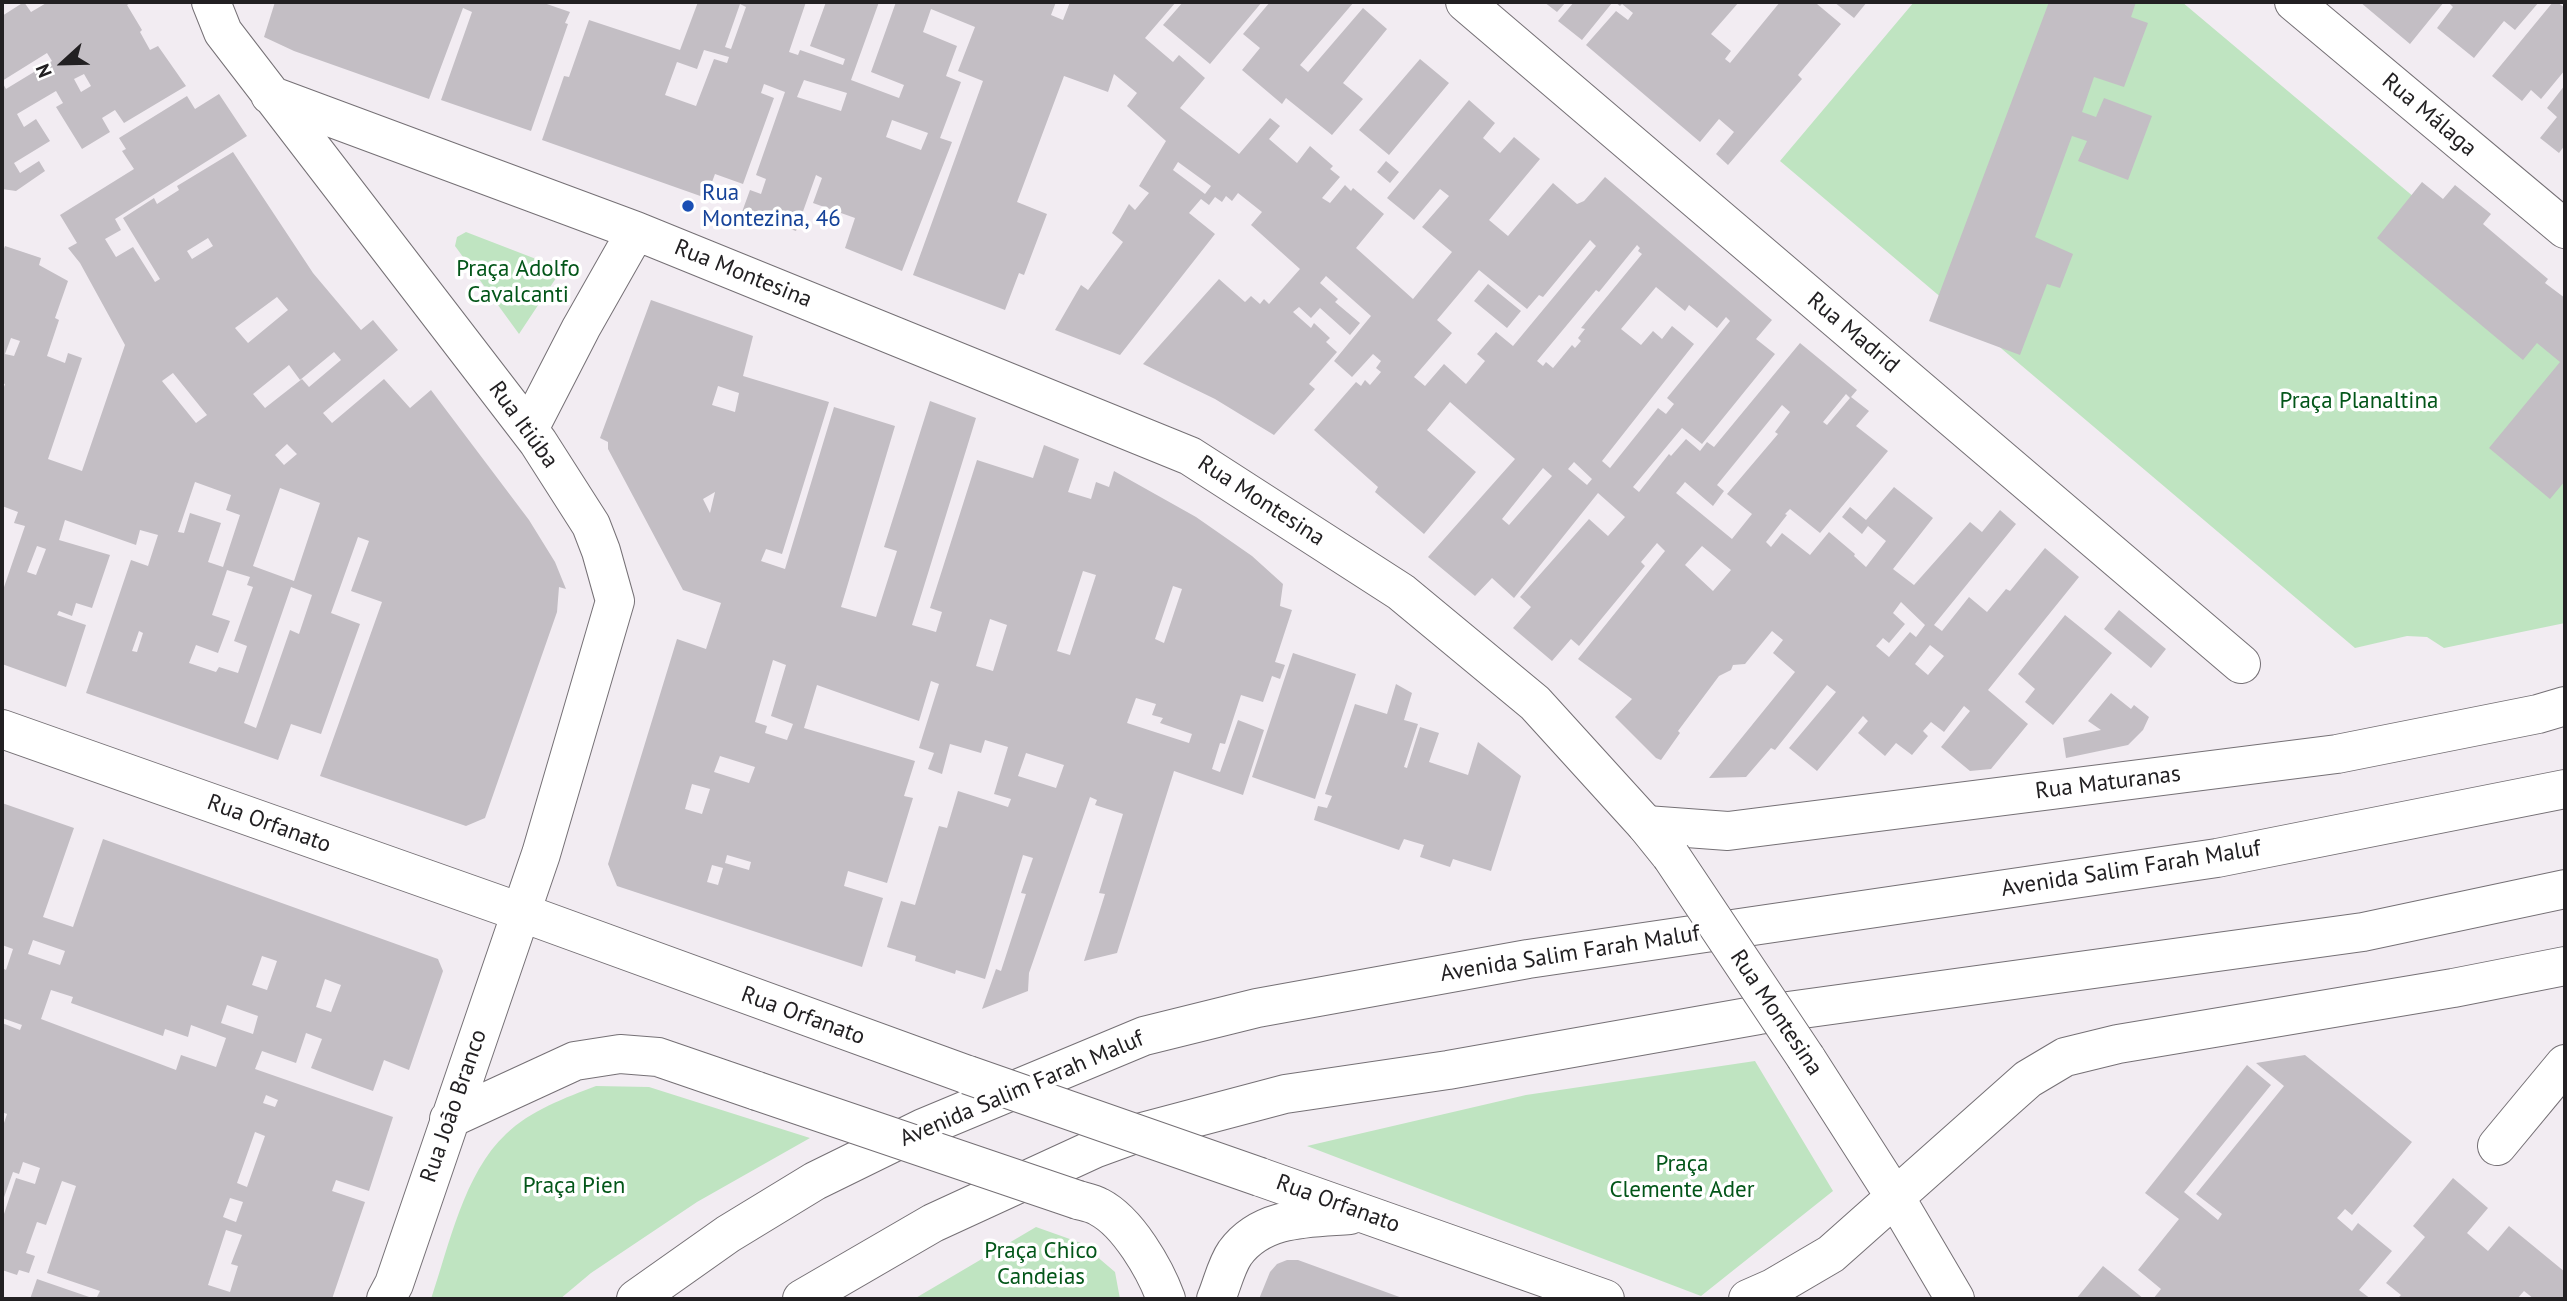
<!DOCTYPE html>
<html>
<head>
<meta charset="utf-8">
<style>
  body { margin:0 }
  #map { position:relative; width:2567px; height:1301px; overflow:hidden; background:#f2ecf2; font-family:"PT Sans",sans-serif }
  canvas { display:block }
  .frame { position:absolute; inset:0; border:4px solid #222022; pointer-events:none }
  .north { position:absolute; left:28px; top:28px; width:70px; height:70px; -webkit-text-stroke:5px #fff; paint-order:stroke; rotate:248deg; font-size:19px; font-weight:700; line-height:28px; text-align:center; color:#222022 }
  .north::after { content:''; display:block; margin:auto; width:24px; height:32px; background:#222022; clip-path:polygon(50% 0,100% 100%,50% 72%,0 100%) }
</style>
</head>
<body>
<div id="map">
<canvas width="2567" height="1301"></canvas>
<div class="frame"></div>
<div class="north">N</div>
</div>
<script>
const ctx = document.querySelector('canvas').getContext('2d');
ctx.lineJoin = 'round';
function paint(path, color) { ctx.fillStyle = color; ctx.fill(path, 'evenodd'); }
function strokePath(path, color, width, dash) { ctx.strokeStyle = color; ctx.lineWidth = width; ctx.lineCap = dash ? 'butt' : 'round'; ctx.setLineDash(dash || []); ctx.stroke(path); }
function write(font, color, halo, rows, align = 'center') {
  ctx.font = font + ' "PT Sans",sans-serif'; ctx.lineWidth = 7; ctx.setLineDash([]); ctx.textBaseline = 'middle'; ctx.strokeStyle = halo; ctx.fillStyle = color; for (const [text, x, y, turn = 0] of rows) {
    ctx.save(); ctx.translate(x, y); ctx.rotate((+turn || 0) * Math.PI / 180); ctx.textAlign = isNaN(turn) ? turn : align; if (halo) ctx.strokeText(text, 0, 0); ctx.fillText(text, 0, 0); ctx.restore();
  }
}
paint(new Path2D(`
  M1914 2H2182L2565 324V623L2444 648 2427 637 2407 636 2355 648 1780 161Z
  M466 232 562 269 519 334 455 246 457 237Z
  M1755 1061 1833 1191 1701 1296 1307 1146 1526 1095Z
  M596 1086 649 1087 810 1138 697 1202 591 1273 560 1299H431C449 1246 464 1173 506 1134 531 1110 565 1098 596 1086Z
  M1036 1227 1081 1243 1115 1272 1120 1299H914Z`), '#bfe4c1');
paint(new Path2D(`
  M24 2 31 12 48 2H132L127 5 142 30 140 32 150 50 158 46 186 86 124 123 115 110 102 118 110 132 82 149 56 107 63 103 56 91 17 114 24 127 36 119 50 141 14 163 20 173 39 161 45 171 16 191 2 189V82L6 89 52 61 47 53 2 81V16ZM84 74 91 86 81 92 74 79Z
  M275 2H541L570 12 565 23 568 24 531 131 441 100 472 12 463 8 429 99 294 51 264 37Z
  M698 2H806L789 52 798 55 800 50 843 65 845 59 810 46 826 2H879L851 80 899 98 904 85 871 72 896 2H1056L1051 15 1063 20 1070 2H1176L1145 38 1173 62 1179 55 1205 78 1180 108 1239 154 1270 118 1280 126 1269 139 1297 163 1310 146 1333 166 1330 169 1340 177 1322 198 1330 203 1345 185 1351 191 1353 188 1384 214 1356 248 1413 299 1452 252 1422 227 1449 196 1440 189 1414 220 1387 198 1469 100 1495 123 1483 138 1500 153 1514 137 1540 159 1489 220 1508 236 1553 183 1577 204 1584 201 1605 177 1772 320 1756 339 1775 354 1702 444 1682 428 1633 487 1639 492 1669 454 1671 456 1686 439 1700 451 1707 442 1714 447 1800 343 1857 390 1851 397 1869 411 1856 426 1888 451 1820 533 1790 509 1785 514 1787 515 1766 542 1771 547 1782 533 1810 555 1829 532 1855 554 1854 556 1866 567 1886 541 1868 526 1862 534 1842 517 1850 507 1866 520 1894 487 1933 518 1893 569 1914 585 1970 522 1982 532 2000 510 2016 524 1934 625 1942 631 1969 597 1987 612 2006 589 2010 591 2045 548 2079 577 1988 690 2028 724 1991 769 1970 771 1941 747 1970 711 1964 706 1944 732 1931 722 1923 731 1928 736 1912 755 1896 743 1885 756 1858 733 1868 721 1863 716 1817 771 1789 748 1836 692 1827 685 1775 750 1771 748 1746 777 1709 778 1795 672 1773 653 1783 640 1772 631 1745 664 1733 665 1731 670 1719 676 1678 731 1680 733 1661 760 1656 758 1615 717 1632 699 1578 659 1665 551 1657 543 1641 562 1645 566 1579 646 1571 639 1552 661 1513 628 1531 607 1520 597 1589 519 1608 536 1625 517 1598 493 1514 598 1492 578 1475 596 1428 557 1515 459 1450 402 1427 430 1476 472 1424 534 1375 492 1378 487 1314 430 1356 382 1361 386 1365 380 1370 385 1381 372 1376 368 1381 361 1373 354 1352 377 1334 361 1371 316 1326 276 1320 283 1338 299 1335 302 1360 323 1350 335 1320 308 1311 318 1299 307 1293 312 1311 328 1314 323 1330 338 1326 342 1337 352 1309 384 1315 389 1274 435 1215 399 1143 364 1219 279 1245 302 1251 296 1260 304 1264 299 1269 304 1300 269 1251 225 1262 212 1238 193 1232 201 1226 196 1222 202 1215 197 1209 205 1201 199 1189 213 1215 234 1120 355 1055 330 1081 285 1088 290 1123 242 1112 233 1129 204 1135 210 1149 193 1139 186 1166 141 1127 106 1137 93 1114 74 1108 92 1064 76 1017 202 1047 214 1024 275 1019 273 1005 310 913 275 983 81 958 71 975 27 931 9 923 32 957 46 946 76 961 82 940 138 952 142 902 271 845 248 855 218 813 203 822 178 816 175 796 231 742 212 750 190 761 194 766 179 756 175 785 92 764 84 761 93 774 98 743 184 715 174 706 198 542 140 564 76 569 77 589 20 680 50ZM740 4 746 7 731 49 725 47ZM704 50 729 57 727 63 714 59 696 106 665 95 677 62 697 69ZM804 80 847 93 841 111 797 97ZM892 120 928 133 921 150 886 137ZM1178 162 1211 186 1205 194 1173 170ZM1590 240 1596 246 1513 346 1496 332 1477 354 1485 361 1466 384 1444 364 1425 386 1414 377 1452 333 1437 320 1479 270 1527 309 1539 295 1543 297ZM1637 245 1640 248 1638 251 1642 254 1581 328 1585 329 1578 338 1581 341 1575 348 1572 345 1553 368 1546 362 1543 366 1537 361 1596 290 1599 292ZM1656 287 1685 311 1689 305 1717 328 1726 317 1730 321 1667 398 1674 404 1666 414 1658 408 1610 468 1602 461 1694 344 1672 326 1662 339 1653 331 1641 345 1621 329ZM1846 394 1850 398 1827 425 1823 422ZM1782 405 1790 412 1775 432 1778 434 1727 494 1752 514 1732 539 1676 493 1685 482 1713 506 1724 491 1717 485ZM1574 462 1592 479 1587 485 1568 469ZM1543 468 1552 476 1509 525 1502 519ZM1702 546 1731 570 1713 591 1685 565ZM1901 602 1925 625 1916 637 1910 632 1889 657 1876 646 1883 638 1889 643 1905 624 1893 613ZM1930 645 1944 656 1928 675 1915 664Z
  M1183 2H1262L1210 64 1163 25Z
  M1270 2H1354L1300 65 1308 72 1363 8 1387 29 1343 83 1363 99 1332 135 1286 98 1282 104 1242 70 1260 48 1243 34Z
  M1544 2H1566L1557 12Z
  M1574 2 1612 3 1582 40 1558 21Z
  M1615 2H1739L1711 34 1731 51 1725 59 1730 63 1780 2H1819L1817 4 1841 24 1798 75 1802 79 1728 165 1716 154 1734 132 1719 119 1700 142 1586 45 1616 11 1628 20 1633 13 1622 4 1620 6Z
  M1834 2H1867L1854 18Z
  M2049 2H2136L2131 17 2148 23 2124 87 2094 77 2082 112 2096 117 2104 98 2152 116 2128 180 2078 161 2087 141 2072 136 2035 237 2073 254 2060 288 2047 284 2020 355 1929 321Z
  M2360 2H2444L2410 44Z
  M2448 2H2539L2515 30 2504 21 2474 58 2437 28 2453 7Z
  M2553 2H2557L2565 8V70L2541 99 2531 90 2522 101 2492 76Z
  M1420 59 1449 83 1389 155 1359 130Z
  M2565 85V145L2559 153 2540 138 2557 117 2547 108Z
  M219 94 247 136 115 219 121 230 105 239 116 257 133 247 155 282 160 279 123 218 154 198 157 204 179 190 177 186 233 152 313 273 361 330 373 320 398 350 323 413 332 423 384 379 410 408 431 390 529 520 555 562 566 589 559 587 557 612 485 818 466 826 320 776 382 602 351 591 369 541 358 537 331 613 360 624 321 734 291 724 278 760 86 693 131 560 148 566 158 535 140 530 136 545 65 520 59 540 110 555 92 608 76 603 72 616 59 611 57 615 86 625 66 687 2 664V593L25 526 14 523 18 512 2 506V393L5 384 2 383V254L5 246 41 258 39 265 68 281 55 318 59 320 47 356 65 363 68 353 82 358 48 459 82 471 125 345 80 263 68 248 77 243 60 215 134 169 122 151 126 149 119 138 187 96 195 109ZM208 238 213 246 192 259 187 251ZM277 297 288 310 248 343 235 328ZM11 338 20 341 14 356 5 354ZM334 352 341 360 309 387 302 379 265 408 253 394 289 365 300 380ZM173 373 207 415 196 423 162 381ZM287 444 297 454 284 465 275 455ZM195 482 231 495 226 510 240 515 223 567 208 562 221 523 190 513 184 533 178 532ZM280 488 320 503 294 581 253 566ZM37 546 46 549 36 575 27 572ZM227 570 250 577 247 585 253 587 234 641 247 646 238 673 219 667 216 672 189 663 196 645 218 653 230 621 212 615ZM291 587 312 595 299 634 290 630 256 728 244 723ZM139 631 143 633 137 652 132 651Z
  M1386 161 1399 172 1390 183 1377 172Z
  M2422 182 2443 199 2455 185 2491 214 2483 224 2548 279 2545 283 2565 298V481L2550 499 2489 448 2560 362 2537 343 2523 360 2377 238Z
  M1488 284 1521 311 1507 328 1474 301Z
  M651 300 753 336 743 376 829 402 782 554 766 549 761 561 785 569 834 407 895 426 841 607 876 617 897 551 884 547 930 401 976 418 912 625 936 632 942 612 930 608 977 460 1033 478 1044 445 1079 459 1068 492 1091 499 1096 482 1109 487 1114 471 1196 517 1252 556 1283 584 1280 606 1292 610 1275 662 1285 665 1280 679 1272 676 1263 702 1241 695 1225 744 1220 743 1212 769 1220 772 1238 720 1264 730 1243 795 1174 771 1117 953 1084 961 1105 894 1099 893 1123 814 1095 805 1097 800 1090 797 1029 973 1028 991 982 1009 996 969 1001 971 1026 894 1021 893 1033 858 1023 855 985 979 956 970 955 974 915 961 916 956 887 947 901 901 915 905 939 826 947 828 958 791 1008 807 1011 799 994 794 1008 747 985 740 981 753 950 744 942 774 928 769 934 753 919 748 939 684 931 681 919 721 817 685 804 728 915 761 904 796 913 798 887 883 848 871 844 886 883 898 862 967 617 886 608 864 677 639 706 649 721 603 683 590 608 449V442L600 438ZM718 386 739 393 735 412 712 405ZM715 492 710 513 703 499ZM1083 571 1096 575 1070 655 1057 651ZM1173 586 1182 589 1164 643 1155 639ZM990 619 1007 625 993 671 976 666ZM773 660 786 665 771 716 793 724 787 740 765 733 767 726 755 722ZM1136 698 1156 704 1152 715 1163 718 1160 723 1192 734 1189 743 1127 723ZM1026 753 1064 765 1056 788 1018 776ZM720 756 755 767 749 783 714 772ZM692 784 710 789 702 814 685 809ZM727 855 751 862 749 870 725 863ZM712 865 723 868 718 885 707 882Z
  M2119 610 2166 649 2151 668 2104 629Z
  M2065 615 2112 653 2053 725 2025 702 2035 689 2018 674Z
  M1293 653 1356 674 1315 799 1252 777Z
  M1396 684 1412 693 1404 720 1418 724 1404 767 1407 768 1420 727 1439 733 1429 762 1468 775 1478 742 1521 776 1491 871 1453 859 1450 867 1420 857 1424 845 1404 839 1399 850 1314 820 1318 806 1327 808 1332 796 1325 794 1355 704 1387 714Z
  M2111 693 2131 709 2134 705 2149 717 2143 730 2128 745 2066 758 2063 738 2101 730 2088 721Z
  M2 803 74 828 43 917 73 927 103 839 438 959 443 971 409 1070 384 1060 373 1091 351 1083 311 1068 322 1039 306 1033 296 1063 262 1051 255 1069 393 1117 369 1191 336 1180 332 1191 365 1202 332 1299H96L100 1291 47 1273 76 1186 62 1181 46 1225 37 1222 26 1253 35 1256 29 1273 19 1270 17 1275 2 1270V1220L16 1178 35 1184 40 1168 23 1162 19 1174 13 1172 2 1203V1129L7 1114 2 1112V1023L20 1030 22 1025 2 1018V968L6 970 13 949 2 945ZM33 940 65 951 60 965 28 954ZM262 956 277 961 267 990 252 985ZM325 979 341 985 331 1012 316 1007ZM51 990 73 997 71 1003 163 1036 165 1029 188 1037 191 1025 226 1038 216 1067 181 1055 176 1070 41 1019ZM227 1005 258 1016 253 1034 221 1023ZM266 1095 278 1100 275 1107 263 1103ZM255 1132 265 1136 247 1187 237 1183ZM230 1198 243 1202 236 1222 223 1217ZM226 1230 242 1235 231 1264 238 1266 230 1292 208 1285Z
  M2305 1055 2412 1142 2352 1215 2345 1209 2337 1218 2352 1231 2358 1223 2392 1251 2359 1290 2371 1299H2153L2161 1289 2138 1270 2179 1219 2145 1193 2247 1065 2271 1085 2184 1192 2218 1220 2222 1214 2196 1194 2284 1086 2256 1063Z
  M2453 1178 2488 1208 2467 1233 2488 1251 2509 1226 2565 1272V1299H2534L2524 1291 2517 1299H2397L2401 1295 2386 1283 2425 1237 2413 1226Z
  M1287 1260H1298L1405 1299H1259L1270 1272 1277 1264Z
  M2103 1266 2144 1299H2076Z
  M37 1279 95 1299H30Z`), '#c3bec4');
const street = new Path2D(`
  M1465 2 2241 664
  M2294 2 2565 229
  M1646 825 1728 831 2337 754 2538 714 2565 706
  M2497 1146 2565 1064`);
const secondary = new Path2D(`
  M211 2 223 32 538 442 591 525 601 551 615 601 541 854 394 1284 386 1299
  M270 95 636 231 1190 456 1401 592 1535 703 1646 825 1671 856
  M529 429 581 328 636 231
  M2 729 520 912 968 1075
  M1806 1058 1895 1197 1955 1299
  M449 1119 575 1061 620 1054 658 1057 757 1091
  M1260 1177 1605 1299
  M1078 1200C1085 1202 1092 1203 1099 1207 1128 1222 1155 1269 1166 1299
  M1216 1299C1222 1285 1226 1266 1235 1253 1262 1216 1309 1218 1350 1215
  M1748 1299 1773 1288 1831 1254 2028 1079 2065 1057 2118 1044 2453 988 2565 966`);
const highway = new Path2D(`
  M636 1299 728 1234 815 1181 923 1128 1144 1036 1257 1008 1528 959 2217 858 2565 789
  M802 1299 933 1223 1094 1149 1138 1133 1285 1094 1448 1070 1759 1015 2363 932 2565 889`);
strokePath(street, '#757075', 40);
strokePath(secondary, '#757075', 40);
strokePath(highway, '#757075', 40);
strokePath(street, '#fff', 38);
strokePath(secondary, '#fff', 38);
strokePath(highway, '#fff', 38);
const secondaryBridge = new Path2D(`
  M1671 856 1806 1058
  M968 1075 1260 1177
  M757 1091 1078 1200`);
strokePath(secondaryBridge, '#757075', 40, []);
strokePath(secondaryBridge, '#fff', 38);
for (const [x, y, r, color] of [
  [688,206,7,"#1a4fb4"]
]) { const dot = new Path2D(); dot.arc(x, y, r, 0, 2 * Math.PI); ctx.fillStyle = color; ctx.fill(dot); strokePath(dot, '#fff', 2.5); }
write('23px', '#222022', '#fff', [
  ["Rua Málaga",2429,115,40],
  ["Rua Montesina",743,274,22],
  ["Rua Madrid",1853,333,40],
  ["Rua Itiúba",523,425,54],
  ["Rua Montesina",1261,501,33],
  ["Rua Maturanas",2108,783,-7],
  ["Rua Orfanato",269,824,20],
  ["Avenida Salim Farah Maluf",2131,869,-9],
  ["Avenida Salim Farah Maluf",1570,954,-9],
  ["Rua Montesina",1776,1013,56],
  ["Rua Orfanato",803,1016,20],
  ["Avenida Salim Farah Maluf",1022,1089,-23],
  ["Rua João Branco",454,1106,-71],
  ["Rua Orfanato",1338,1204,20]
]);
write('23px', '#164399', '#fff', [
  ["Rua",702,193],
  ["Montezina, 46",702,219]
], 'left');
write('23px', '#035619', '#fff', [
  ["Praça Adolfo",518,269],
  ["Cavalcanti",518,295],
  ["Praça Planaltina",2359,401],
  ["Praça",1682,1164],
  ["Clemente Ader",1682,1190],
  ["Praça Pien",574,1186],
  ["Praça Chico",1041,1251],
  ["Candeias",1041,1277]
]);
</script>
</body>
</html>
